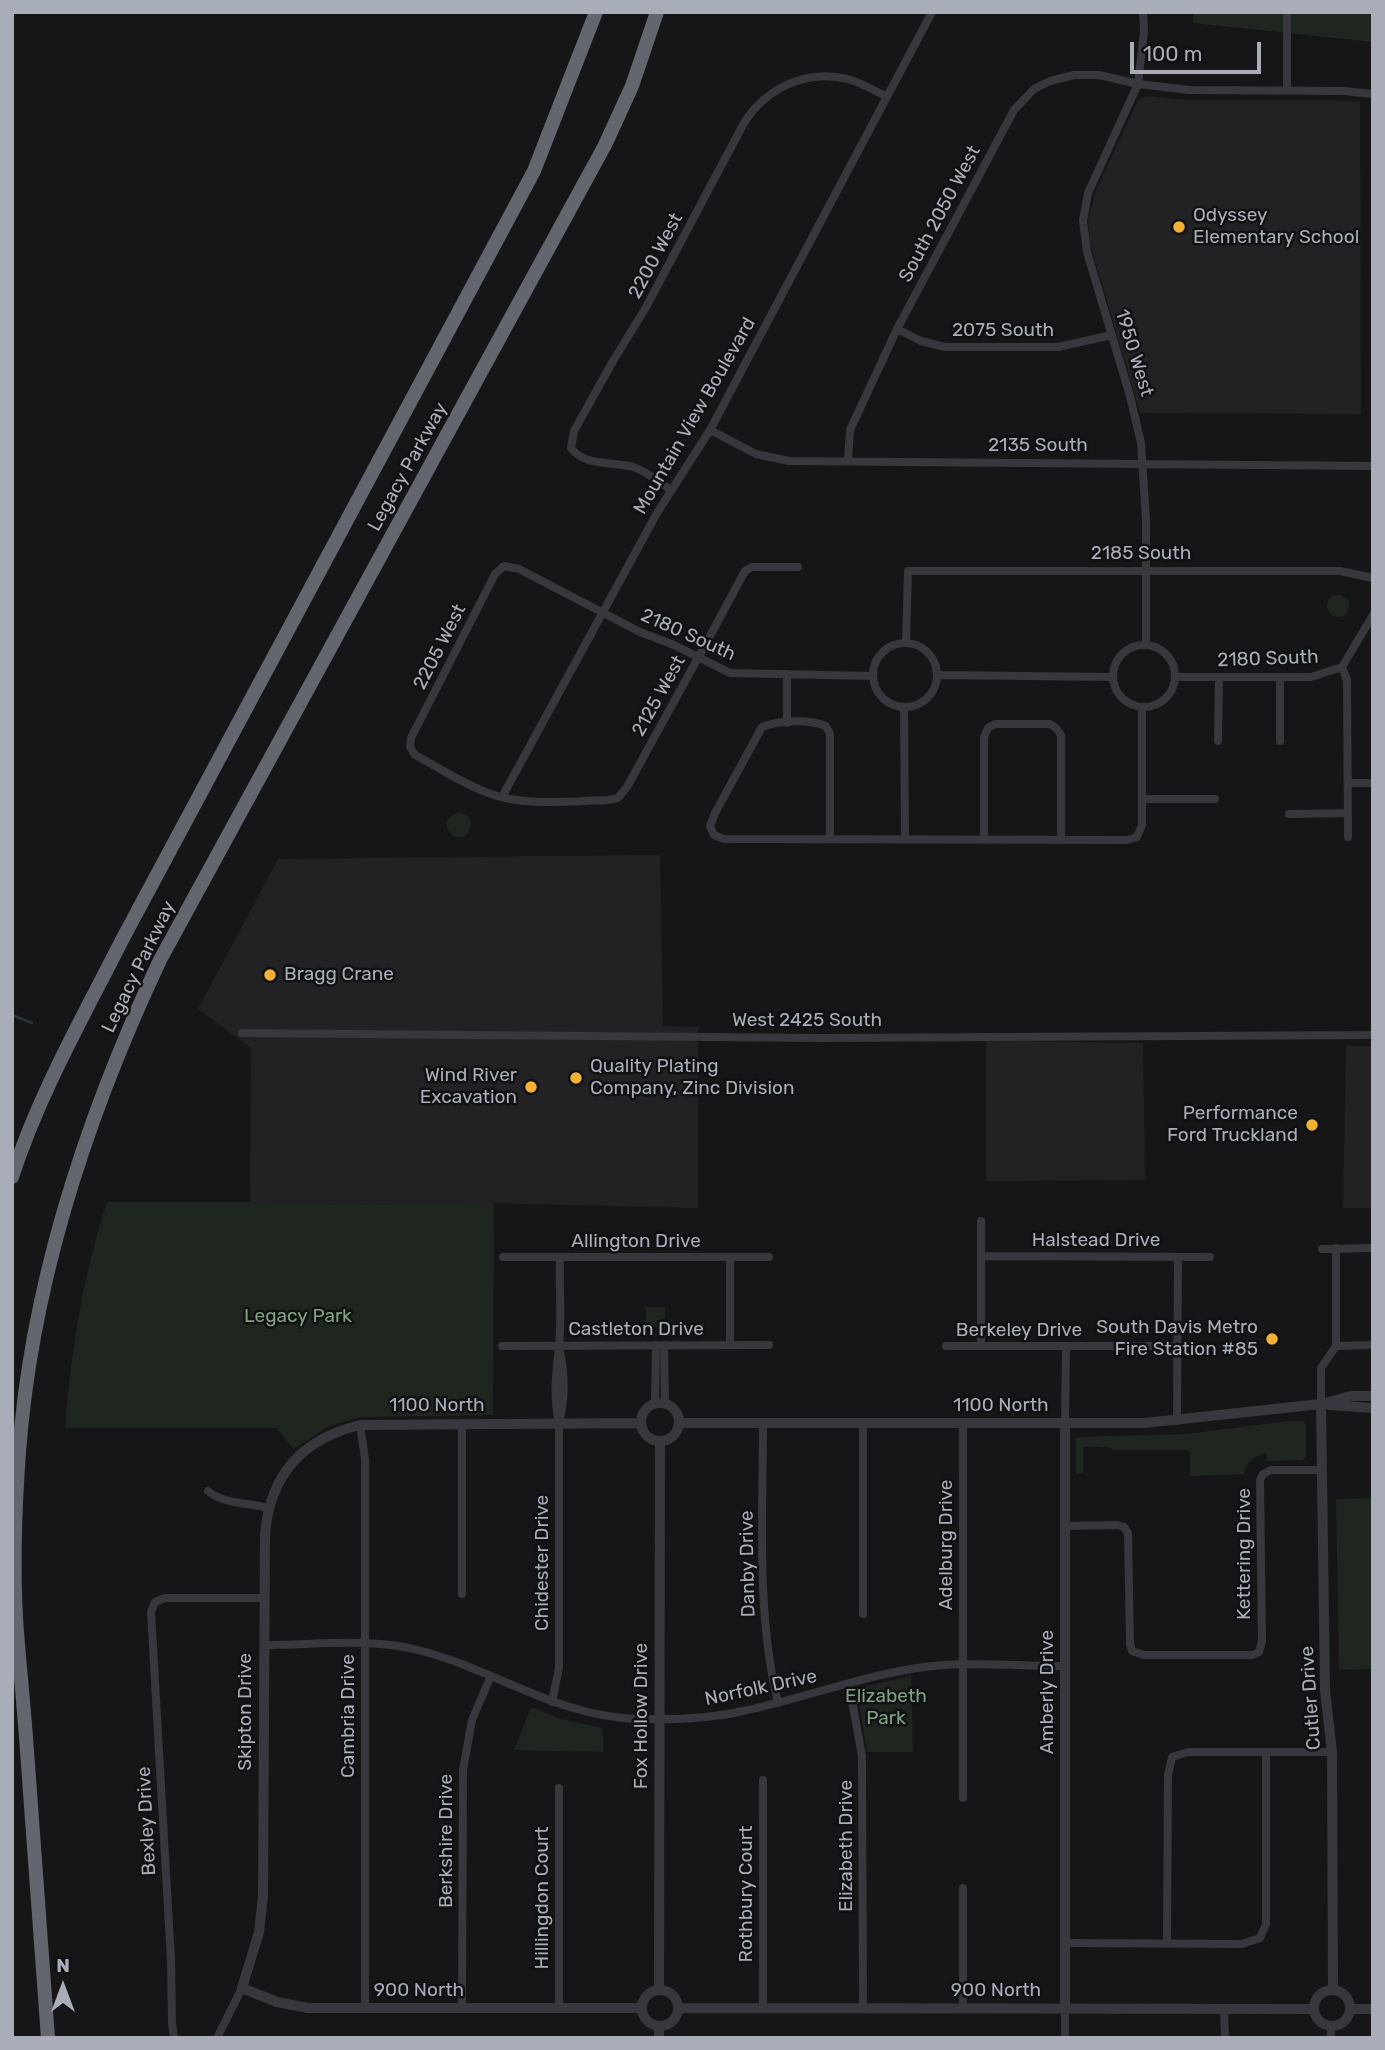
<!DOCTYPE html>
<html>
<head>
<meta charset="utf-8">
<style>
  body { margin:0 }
  #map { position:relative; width:1385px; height:2050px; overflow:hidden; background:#161618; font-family:Rubik,sans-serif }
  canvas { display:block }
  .frame { position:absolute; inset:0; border:14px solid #a8adb8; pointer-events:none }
  .north { position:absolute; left:28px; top:1952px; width:70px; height:70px; -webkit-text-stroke:5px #111113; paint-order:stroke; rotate:0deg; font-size:19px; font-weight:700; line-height:28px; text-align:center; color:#a8adb8 }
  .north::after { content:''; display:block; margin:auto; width:24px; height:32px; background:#a8adb8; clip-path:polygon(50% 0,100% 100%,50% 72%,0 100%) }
  .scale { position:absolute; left:1130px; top:42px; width:131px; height:32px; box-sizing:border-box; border:4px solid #a8adb8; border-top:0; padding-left:9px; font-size:21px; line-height:24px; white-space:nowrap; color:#a8adb8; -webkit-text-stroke:5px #111113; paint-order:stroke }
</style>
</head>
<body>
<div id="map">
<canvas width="1385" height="2050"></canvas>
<div class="frame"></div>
<div class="north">N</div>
<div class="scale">100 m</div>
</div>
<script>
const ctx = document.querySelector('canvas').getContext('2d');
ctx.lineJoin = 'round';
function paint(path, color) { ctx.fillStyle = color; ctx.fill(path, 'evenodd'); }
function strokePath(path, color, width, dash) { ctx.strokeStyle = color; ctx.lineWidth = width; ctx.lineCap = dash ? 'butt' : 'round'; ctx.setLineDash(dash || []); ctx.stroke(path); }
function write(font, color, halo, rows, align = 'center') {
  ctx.font = font + ' Rubik,sans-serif'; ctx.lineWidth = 5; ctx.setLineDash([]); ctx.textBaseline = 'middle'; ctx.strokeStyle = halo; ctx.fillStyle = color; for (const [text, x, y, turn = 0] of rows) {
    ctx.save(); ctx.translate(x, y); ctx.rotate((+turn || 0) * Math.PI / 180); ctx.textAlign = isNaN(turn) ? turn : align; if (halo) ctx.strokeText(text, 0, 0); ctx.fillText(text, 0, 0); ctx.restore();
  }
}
paint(new Path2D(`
  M1146 96 1187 100H1330L1360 102 1361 414 1140 413 1090 244 1088 219 1097 188 1138 100Z
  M660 855 663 1026 698 1027V1208L494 1203 250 1204 251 1048 198 1009 278 859Z
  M986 1041 1143 1043 1145 1180 986 1181Z
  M1346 1046H1373V1208H1343Z`), '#222225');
paint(new Path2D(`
  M1193 12H1373V42L1193 23Z
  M1327 606a11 11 0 1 1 22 0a11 11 0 1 1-22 0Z
  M447 825a12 12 0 1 1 24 0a12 12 0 1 1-24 0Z
  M107 1202H250L251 1204 494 1203 493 1415 360 1417 327 1427 294 1449 276 1428H65C71 1350 83 1276 107 1202Z
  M646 1307H665V1327H646Z
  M1288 1421H1304L1306 1424V1457L1302 1460 1268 1461 1266 1453C1255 1456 1245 1462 1244 1474L1190 1476V1453L1187 1450H1112L1111 1448C1101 1447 1094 1446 1083 1447V1473L1076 1474V1439L1080 1437 1186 1434Z
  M1373 1498V1669L1339 1670 1336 1499Z
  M911 1676 913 1752H867L858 1696 859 1690 867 1686Z
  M531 1707 561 1719 602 1728 604 1752 514 1750Z`), '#1e261f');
strokePath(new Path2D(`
  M12 1015 32 1023`), '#2c353c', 2.5);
strokePath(new Path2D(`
  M1143 12 1144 31 1138 84 1088 193 1083 221 1087 252 1130 396 1141 443 1146 520V644
  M1287 12V90
  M897 329 921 341 945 347H1058L1112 335
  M710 430 756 454 789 461 1373 466
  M848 461 850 430 897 329 1014 110 1034 89 1050 81 1074 75H1099L1138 84 1189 90 1344 91 1373 94
  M671 490C659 482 646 471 633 467 612 461 585 467 571 448L574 431 613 361 645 309 744 123C766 88 806 69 848 79 862 83 875 91 887 97
  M798 567H752L745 571 703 649 693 667 627 787 618 798 608 800C569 801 525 807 488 793 463 784 438 767 415 755L410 747 411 738 495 574 504 566 519 569 640 632 674 645 730 673 873 676
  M906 643 908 571H1340L1373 578
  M873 675a32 32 0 1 1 64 0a32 32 0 1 1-64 0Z
  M1113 676a31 31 0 1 1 62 0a31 31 0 1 1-62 0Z
  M1342 667 1347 680 1348 837
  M787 674V723
  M937 675 1112 677
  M1175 677H1311L1342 667 1373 615
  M904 707 905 839
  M1218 741 1219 677
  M1280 741V677
  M1348 783H1373
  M502 797 657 513 710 430 932 12
  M1142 799H1215
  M1289 814 1348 813
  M830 839V734L826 726C808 719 780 720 762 727L715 813 710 826 714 835 724 839 1127 840 1137 837 1142 825V707
  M984 840V737L988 728 995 724H1050L1056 728 1061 735V840
  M242 1033 821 1038 1373 1035
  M981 1221V1346
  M1322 1249 1373 1248
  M981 1256 1210 1257
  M503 1257H769
  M664 1345 665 1404
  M730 1345V1257
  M502 1346 769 1345
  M946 1346H1177
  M1336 1346 1373 1345
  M655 1404 656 1345
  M1321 1404V1368L1336 1346V1248
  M1177 1421 1178 1257
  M559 1422C565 1400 565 1375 560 1352
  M462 1423V1594
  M763 1423C763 1517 756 1612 778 1703
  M863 1423V1614
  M963 1424V1798
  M1065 1424 1066 1346
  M360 1425 365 1459V2008
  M208 1491C225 1505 248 1502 268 1508
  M1065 1526 1117 1525 1124 1527 1128 1533 1130 1644 1132 1651 1144 1655H1253L1259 1652 1262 1642 1260 1480 1263 1474 1271 1470H1322
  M264 1645C315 1645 372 1637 422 1651 498 1671 555 1716 637 1719 673 1720 708 1719 743 1711 801 1699 858 1677 917 1668 962 1661 1019 1666 1065 1666
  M849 1684 862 1756 863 2008
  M552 1702 559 1668V1423C553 1397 556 1373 559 1346 562 1317 559 1287 560 1257
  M763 1780V2008
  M963 1888V2008
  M1065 1943 1242 1944 1260 1938 1266 1924V1752
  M1167 1943 1168 1775 1172 1757 1188 1752H1332
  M462 2008 463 1770 472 1720 490 1678
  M559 2008V1788
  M1065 2008V2038
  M1224 2009 1225 2038
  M1331 2026V2038
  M174 2038 172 2023 171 1960 151 1612 155 1602 165 1598H264
  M217 2038 242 1988`), '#37383d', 8);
strokePath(new Path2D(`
  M641 1422a19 19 0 1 1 38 0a19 19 0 1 1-38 0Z
  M1321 1404 1325 1690 1332 1752 1333 1990
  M1329 1405 1373 1408
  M641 1423 360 1425C302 1439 270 1475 265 1534L263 1896 259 1932 242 1988 277 2002 308 2008H641
  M679 1423H1145L1321 1404 1351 1396H1373
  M659 1989 660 1442
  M642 2008a18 18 0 1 1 36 0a18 18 0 1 1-36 0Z
  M1314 2008a18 18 0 1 1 36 0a18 18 0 1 1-36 0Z
  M678 2008 1314 2009
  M1065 2008V1424
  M1351 2009H1373
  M659 2038V2026`), '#37383d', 10);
strokePath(new Path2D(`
  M12 1177C39 1094 83 1017 122 940L534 171 596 12
  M48 2038C41 1942 34 1846 27 1751 24 1706 19 1662 16 1618 13 1563 15 1507 19 1452 32 1280 87 1115 160 960L605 145 632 86 657 12`), '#63666e', 14);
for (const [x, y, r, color] of [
  [1179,227,7,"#f2b134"],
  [270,975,7,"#f2b134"],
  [576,1078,7,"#f2b134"],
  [531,1087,7,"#f2b134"],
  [1312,1125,7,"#f2b134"],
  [1272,1339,7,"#f2b134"]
]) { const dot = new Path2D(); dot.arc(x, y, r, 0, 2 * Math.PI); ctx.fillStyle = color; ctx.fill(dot); strokePath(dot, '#111113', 2.5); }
write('19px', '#a8adb8', '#111113', [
  ["South 2050 West",940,214,-62],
  ["2200 West",656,256,-62],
  ["2075 South",1003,331],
  ["1950 West",1134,353,73],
  ["Mountain View Boulevard",695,416,-60],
  ["2135 South",1038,446],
  ["Legacy Parkway",408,467,-61],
  ["2185 South",1141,554],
  ["2180 South",688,635,24],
  ["2205 West",440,647,-63],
  ["2180 South",1268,659,-2],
  ["2125 West",659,696,-61],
  ["Legacy Parkway",139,967,-64],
  ["West 2425 South",807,1021],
  ["Halstead Drive",1096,1241],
  ["Allington Drive",636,1242],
  ["Castleton Drive",636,1330],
  ["Berkeley Drive",1019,1331],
  ["1100 North",437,1406],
  ["1100 North",1001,1406],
  ["Adelburg Drive",947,1545,-90],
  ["Kettering Drive",1245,1554,-90],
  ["Chidester Drive",543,1563,-90],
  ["Danby Drive",748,1564,-91],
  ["Norfolk Drive",761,1688,-12],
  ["Amberly Drive",1048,1692,-90],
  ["Cutler Drive",1311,1698,-94],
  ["Skipton Drive",246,1712,-90],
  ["Cambria Drive",349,1716,-90],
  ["Fox Hollow Drive",642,1716,-90],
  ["Bexley Drive",147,1821,-93],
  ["Berkshire Drive",447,1841,-90],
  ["Elizabeth Drive",847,1846,-90],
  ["Rothbury Court",747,1894,-90],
  ["Hillingdon Court",543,1898,-90],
  ["900 North",419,1991],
  ["900 North",996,1991]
]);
write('19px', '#a8adb8', '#111113', [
  ["Odyssey",1193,216],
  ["Elementary School",1193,238],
  ["Bragg Crane",284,975],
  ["Quality Plating",590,1067],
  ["Company, Zinc Division",590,1089],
  ["Wind River",517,1076,"right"],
  ["Excavation",517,1098,"right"],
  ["Performance",1298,1114,"right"],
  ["Ford Truckland",1298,1136,"right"],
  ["South Davis Metro",1258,1328,"right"],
  ["Fire Station #85",1258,1350,"right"]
], 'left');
write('19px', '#7fa381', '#111113', [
  ["Legacy Park",298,1317],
  ["Elizabeth",886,1697],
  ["Park",886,1719]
]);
</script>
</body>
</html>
